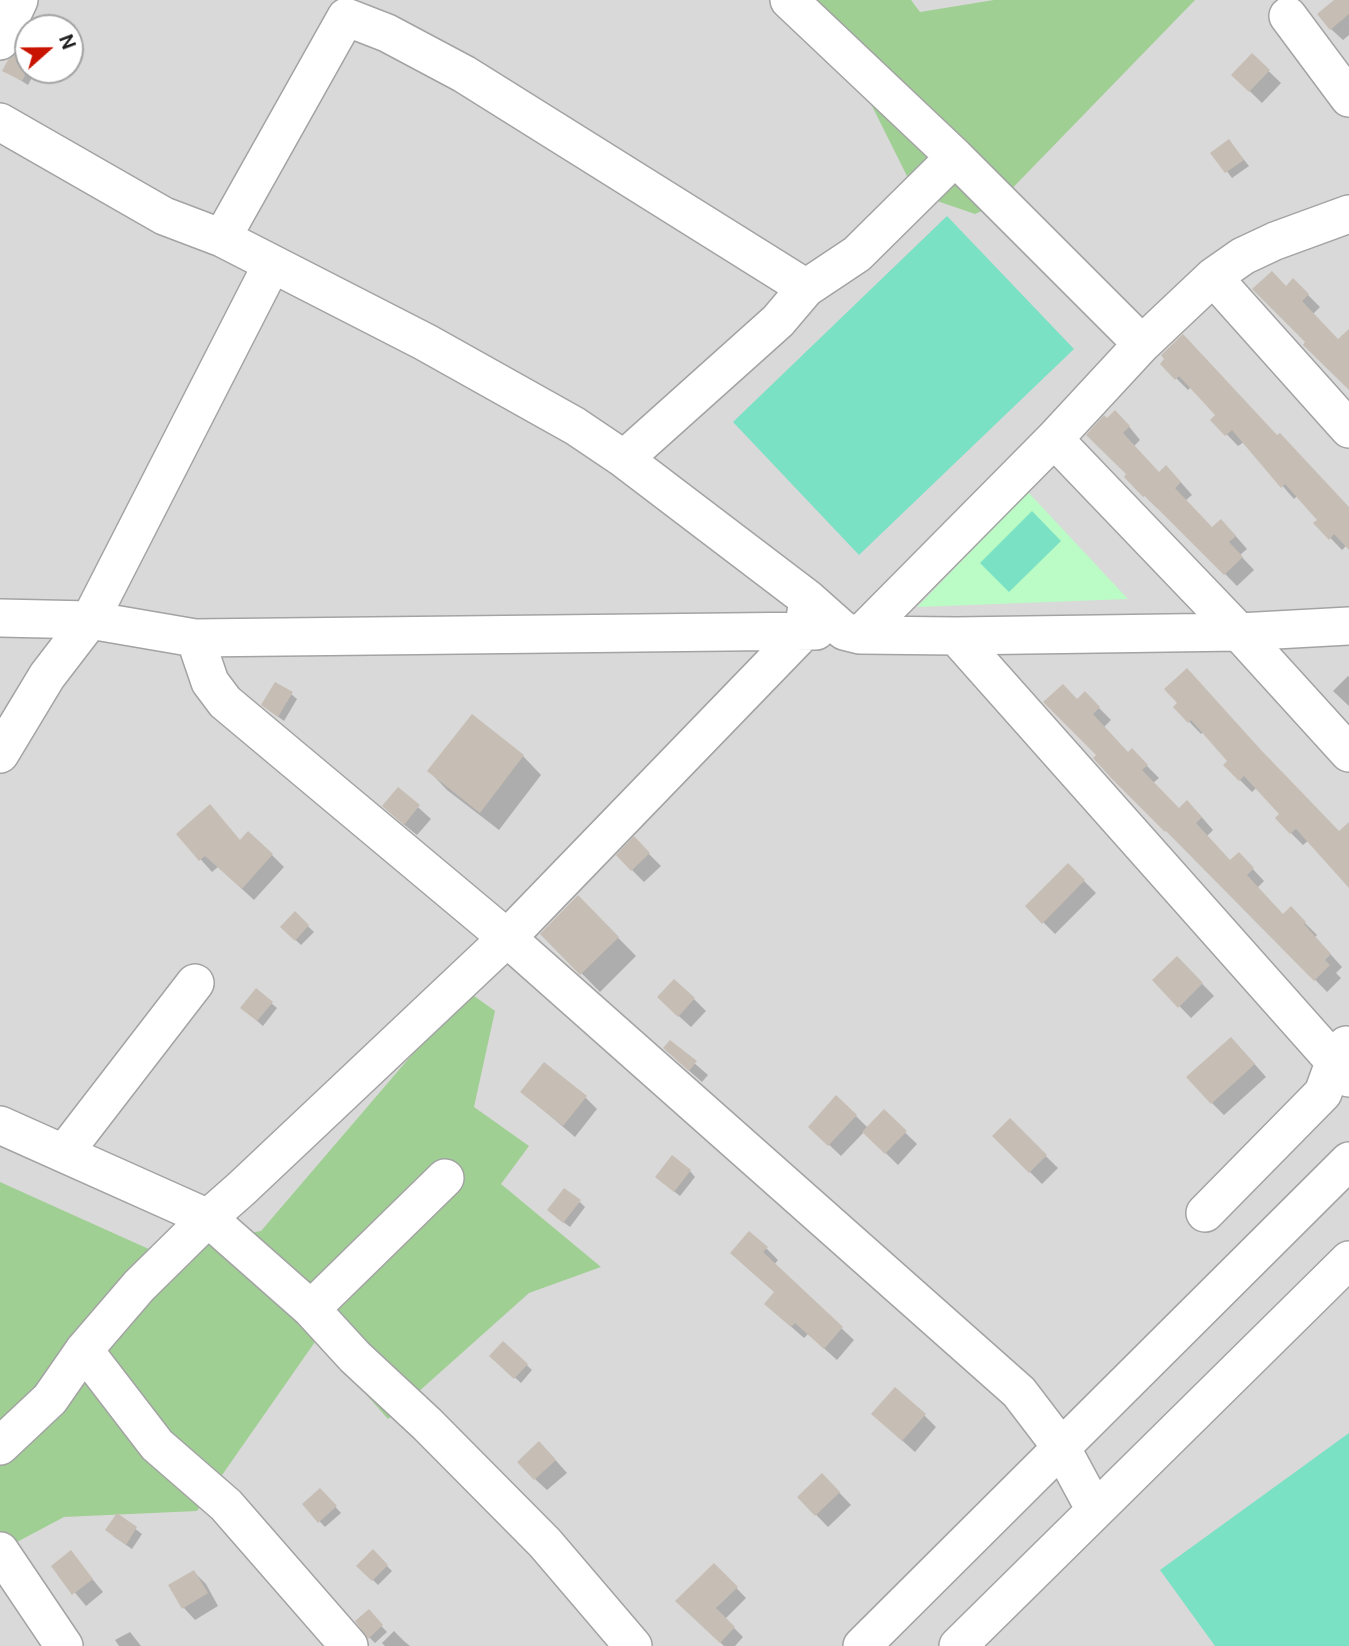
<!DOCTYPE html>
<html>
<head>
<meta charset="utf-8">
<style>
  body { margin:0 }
  #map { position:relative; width:1349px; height:1646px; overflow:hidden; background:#eeebe1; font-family:"DM Sans",sans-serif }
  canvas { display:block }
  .north { position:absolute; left:14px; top:14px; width:70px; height:70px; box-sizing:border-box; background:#fff; border:2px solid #a4a4a4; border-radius:50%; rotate:69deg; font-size:19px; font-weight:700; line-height:28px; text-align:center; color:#1c1c1c }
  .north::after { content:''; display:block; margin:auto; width:24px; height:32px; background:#c81300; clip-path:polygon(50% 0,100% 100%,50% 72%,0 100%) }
</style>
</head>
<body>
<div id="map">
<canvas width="1349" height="1646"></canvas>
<div class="north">N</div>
</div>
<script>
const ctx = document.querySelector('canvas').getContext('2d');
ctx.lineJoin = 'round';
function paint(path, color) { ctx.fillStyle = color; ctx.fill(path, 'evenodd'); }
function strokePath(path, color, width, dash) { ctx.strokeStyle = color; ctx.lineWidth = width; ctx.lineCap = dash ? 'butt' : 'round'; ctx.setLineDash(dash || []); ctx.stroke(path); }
paint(new Path2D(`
  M0 0H1349V1646H0ZM28 28H70V70H28Z`), '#dad9d9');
paint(new Path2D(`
  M804 0H911L920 12 994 0H1195L997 204 975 214 940 202 907 176 830 22Z
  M470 993 495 1011 474 1107 529 1146 501 1184 601 1267 529 1293 388 1419 317 1339 197 1511 64 1517 0 1551V1182L151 1250 261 1231 410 1057Z`), '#a0cf94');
paint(new Path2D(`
  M1028 492 1128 599 917 607Z`), '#bbfbc6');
paint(new Path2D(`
  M947 216 1074 349 859 555 733 422Z
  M1032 511 1061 541 1009 592 980 563Z
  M1349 1433V1646H1215L1160 1570Z`), '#7be1c4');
paint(new Path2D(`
  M1337 0H1349V35L1343 40 1331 29Z
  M1252 55 1281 83 1262 103 1233 75Z
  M28 57V70H36L28 85 4 70Z
  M1229 141 1249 166 1232 178 1213 153Z
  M1293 280 1320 307 1313 314 1338 341 1349 340V386L1308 342 1286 288Z
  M1162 364 1278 437 1349 508 1347 545 1342 550 1316 523 1320 520 1298 495 1294 499 1244 442 1238 446 1213 420 1217 416 1191 387 1188 390Z
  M1127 424 1140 440 1134 446 1159 474 1178 479 1192 495 1185 501 1213 529 1233 533 1247 549 1240 555 1254 570 1237 586 1158 506 1157 508 1145 496 1129 475 1089 435Z
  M1348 676 1349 677V706L1333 691Z
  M291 694 297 699 284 721 269 710Z
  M1085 694 1111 720 1104 727 1129 754 1132 751 1159 778 1153 783 1179 810 1199 814 1213 830 1207 836 1231 862 1250 866 1264 881 1257 888 1284 916 1291 909 1317 935 1315 937 1342 967 1336 973 1341 978 1327 992 1098 755 1077 701Z
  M1175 707 1300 794 1339 834 1349 833V883L1309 840 1303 845 1291 833 1277 818 1282 814 1257 787 1252 792 1240 780 1230 761 1203 732 1201 734Z
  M472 717 523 756 541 775 499 830 447 790 429 771Z
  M398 789 431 819 417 835 396 818Z
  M178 834 241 842 272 855 284 867 254 900 218 867 212 872Z
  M646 851 661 866 644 882 632 870Z
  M1068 865 1096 893 1055 934 1027 906Z
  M578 897 636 956 600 992 543 934Z
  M295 914 314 932 301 945 282 927Z
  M1177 958 1214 996 1191 1018 1154 980Z
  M694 999 706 1011 691 1027 671 1009Z
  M271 1003 277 1008 263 1026 248 1013Z
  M670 1042 708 1075 702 1082 677 1060Z
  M1243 1051 1266 1077 1224 1115 1212 1103Z
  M522 1092 585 1097 597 1109 575 1137Z
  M884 1112 917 1144 898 1165 864 1132 841 1156 822 1138 856 1116 868 1128Z
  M1010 1121 1058 1168 1042 1184 994 1136Z
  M690 1171 695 1177 680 1196 662 1182Z
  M580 1202 585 1207 570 1227 555 1216Z
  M766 1248 778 1260 774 1265 854 1340 837 1360 808 1334 804 1338 778 1315 776 1293 744 1265Z
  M503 1343 532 1370 521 1383 491 1356Z
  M924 1415 936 1427 915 1452 886 1426Z
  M551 1455 567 1473 547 1490 535 1479Z
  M834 1487 851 1505 828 1527 799 1497Z
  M320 1490 341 1513 325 1527 304 1505Z
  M117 1515 142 1534 132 1549 113 1536Z
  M373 1552 392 1571 378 1585 359 1566Z
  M71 1553 103 1592 86 1606 53 1566Z
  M714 1565 746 1598 725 1619 743 1637 735 1646H724L687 1611Z
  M194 1572 206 1584 218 1606 195 1620 184 1608Z
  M368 1612 387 1632 375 1643 369 1637Z
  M394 1631 405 1642 410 1646H385L382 1643Z
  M130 1632 141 1646H119L115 1640Z`), '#0003');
paint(new Path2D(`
  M1334 0H1349V14L1330 30 1317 14Z
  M19 50 28 55V70L22 81 2 71 8 60Z
  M1252 53 1270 70 1249 92 1231 75Z
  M1229 139 1244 160 1225 173 1210 153Z
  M1272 271 1286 286 1293 278 1309 294 1302 301 1338 339 1349 329V390L1303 345 1305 342 1252 289Z
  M1183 334 1277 435 1280 433 1349 507V550L1334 534 1329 540 1313 523 1317 520 1285 484 1281 488 1232 430 1225 436 1210 420 1215 415 1179 376 1175 380 1160 364 1164 359 1161 355Z
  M1115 410 1130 426 1123 433 1159 472 1166 465 1181 482 1175 488 1212 527 1221 519 1236 536 1229 542 1243 557 1224 575 1145 496 1143 497 1124 477 1126 474 1086 435 1104 415 1107 418Z
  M1187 668 1261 750 1339 831 1349 822V888L1296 829 1290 834 1275 818 1279 814 1244 776 1239 781 1223 765 1227 761 1191 720 1188 723 1173 707 1177 703 1164 689Z
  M275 682 293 692 278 717 261 705Z
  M1063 684 1077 699 1085 691 1100 707 1093 714 1128 752 1132 748 1148 765 1142 770 1179 808 1187 800 1202 817 1196 823 1230 860 1239 852 1254 868 1247 875 1283 914 1291 906 1306 922 1304 924 1331 954 1325 960 1330 965 1314 981 1166 831 1165 832 1112 779 1093 758 1096 755 1043 702Z
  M472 714 524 755 480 813 427 771Z
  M398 787 420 805 404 825 382 806Z
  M210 804 240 840 248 831 273 854 242 889 205 856 199 861 176 834Z
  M634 836 650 853 631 871 616 855Z
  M1068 863 1085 880 1042 924 1025 906Z
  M578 895 619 937 580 975 540 934Z
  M295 911 309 925 295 941 280 927Z
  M1177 956 1203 983 1178 1008 1152 980Z
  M674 979 695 998 678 1017 657 997Z
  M256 988 273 1002 257 1021 240 1008Z
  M1231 1037 1255 1064 1211 1104 1186 1077Z
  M670 1040 697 1061 689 1071 663 1048Z
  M544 1062 587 1096 563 1126 520 1092Z
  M836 1095 857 1115 828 1146 808 1127Z
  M884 1109 907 1131 885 1154 862 1132Z
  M1010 1118 1047 1155 1029 1173 992 1136Z
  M672 1155 691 1170 674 1192 655 1177Z
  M564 1188 581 1200 563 1223 547 1210Z
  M749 1231 768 1247 763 1252 843 1327 824 1349 795 1323 791 1327 764 1304 774 1292 730 1253Z
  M503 1341 528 1364 514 1379 489 1356Z
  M895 1387 926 1414 902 1441 871 1414Z
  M539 1441 556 1460 534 1480 517 1462Z
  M822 1473 840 1492 815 1516 797 1497Z
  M320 1488 337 1506 318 1523 302 1504Z
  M117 1513 137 1527 126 1545 105 1530Z
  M373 1549 388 1565 372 1581 356 1566Z
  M71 1550 93 1579 72 1595 51 1566Z
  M714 1563 738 1587 716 1608 735 1627 720 1643 675 1601Z
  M194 1570 208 1593 182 1609 168 1585Z
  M369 1609 383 1625 368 1639 355 1621Z`), '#c6beb4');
const minor = new Path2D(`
  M789 0 955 157 1142 344
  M1288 16 1349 98
  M0 41 19 0
  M0 122 164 216 222 238 425 342 575 426 624 459 808 599 844 631 860 635 956 636 1239 632 1349 626
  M222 238 346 17 387 33 464 74 806 288
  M1213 277 1349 429
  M1054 439 1239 632 1349 753
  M624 459 778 321 806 288 857 254 955 157
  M0 618 90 620 195 638 816 631
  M860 635 1054 439 1142 344 1213 277 1243 256 1275 241 1349 214
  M956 636 1349 1078
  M195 638 210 682 225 702 507 938 1019 1392 1061 1447 1095 1510
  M0 754 47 676 90 620 272 264
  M0 1125 208 1218 311 1309 355 1357 427 1424 545 1543 633 1646
  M64 1153 195 983
  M1205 1213 1323 1093 1335 1060 1346 1045
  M311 1309 445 1178
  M84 1350 157 1445 226 1505 349 1646
  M0 1446 50 1399 84 1350 139 1286 208 1218 241 1189 507 938 803 632 808 599
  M0 1551 64 1646
  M862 1646 1349 1161
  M958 1646 1349 1260`);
strokePath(minor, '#a3a3a3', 40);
strokePath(minor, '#fff', 37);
</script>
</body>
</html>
